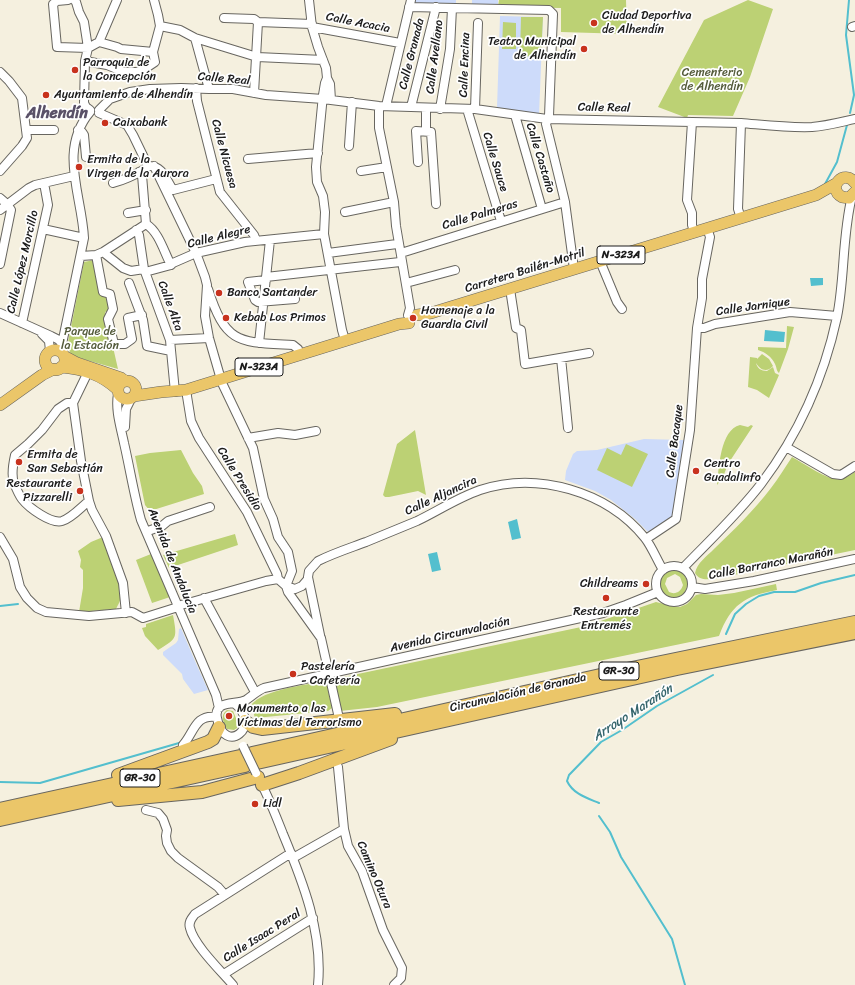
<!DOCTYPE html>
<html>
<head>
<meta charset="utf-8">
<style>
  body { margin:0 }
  canvas { display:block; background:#f5f0df }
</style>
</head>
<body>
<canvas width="855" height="985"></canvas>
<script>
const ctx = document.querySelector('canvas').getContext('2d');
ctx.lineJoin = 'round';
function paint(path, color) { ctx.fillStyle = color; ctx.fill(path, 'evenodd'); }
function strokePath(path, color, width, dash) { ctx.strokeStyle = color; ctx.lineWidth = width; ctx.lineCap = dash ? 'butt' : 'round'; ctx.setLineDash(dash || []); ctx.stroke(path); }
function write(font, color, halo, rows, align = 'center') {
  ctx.font = font + ' Sriracha,sans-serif'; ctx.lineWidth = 3.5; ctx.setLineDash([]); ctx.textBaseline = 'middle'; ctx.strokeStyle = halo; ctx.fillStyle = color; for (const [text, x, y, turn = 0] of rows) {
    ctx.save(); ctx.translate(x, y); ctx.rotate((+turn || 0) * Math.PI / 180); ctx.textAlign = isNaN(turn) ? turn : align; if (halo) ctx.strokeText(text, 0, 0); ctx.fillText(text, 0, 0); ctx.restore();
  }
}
paint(new Path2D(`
  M415 0H456V5L415 4Z
  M472 0H498V7L472 6Z
  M500 16 543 17 539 115 497 108Z
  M644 439 684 440 672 517 648 532 635 519 611 500 595 491 565 480 566 471 573 454 577 451 597 450Z
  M181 628 195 661 208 690 194 694 183 679 182 674 163 655V652L176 643 178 640 179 629Z`), '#cddbfa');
paint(new Path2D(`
  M499 0H626L627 34 561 32V8L498 7Z
  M748 0 773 9 750 77 733 116 688 115 687 118 658 107 704 20Z
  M521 17H543L541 57 520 56Z
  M503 22 516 23V49H502Z
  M94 260 107 294 111 310 105 312 118 369 72 356 67 347 84 262Z
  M787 326 794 327 788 349 779 373C776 370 777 368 775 364 772 357 765 352 758 350V347L786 348Z
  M762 354 769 359 773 366C767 373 760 370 756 363 757 368 761 371 767 371L773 367 775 373 779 375 769 398 757 390 748 387 750 357 757 358V359Z
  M740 425 748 427 751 425 753 426 728 464 723 477 717 485C719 468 720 430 740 425Z
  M415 430 426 495 418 491 389 497H385L383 495 397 444Z
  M626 444 648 454 632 487 597 470 607 448 621 455Z
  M181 450 193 473 202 486 204 494 150 511 145 505 135 456 150 453Z
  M792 457C803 463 823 477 835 479 842 480 849 476 855 472V550L719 578C710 579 700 582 695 573 697 563 707 556 714 549 734 530 754 510 771 488 779 478 785 467 792 457Z
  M235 534 238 545 169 568 163 555Z
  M103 537C109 551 122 581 121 595 121 600 118 605 116 609L79 612 83 588V570L80 567 81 560 78 551 91 542Z
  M151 554 170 597 152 603 136 560Z
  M671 570C694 569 691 600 672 597 668 597 664 595 662 591 657 582 662 574 671 570ZM675 574 680 577 683 585C681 592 675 595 669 592L665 584 667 578Z
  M776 584 777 590C744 596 731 605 719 636L377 707 340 711 334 679 586 626 656 602 672 606 680 607 687 604 696 595 701 594 718 595 734 593Z
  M173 615C177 638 178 638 158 650L145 636 142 628 146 627V624Z
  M326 681 332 708 328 711 255 718 251 705C264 689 306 685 326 681Z
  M227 710 233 711 238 723 237 728 234 730 227 729C223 722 220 715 227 710Z`), '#bcd174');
paint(new Path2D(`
  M810 278H823V285L811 286Z
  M765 330 785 332 784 342 764 341Z
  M517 519 521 538 512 540 508 522Z
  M437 552 441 570 432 572 428 554Z`), '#53bfce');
strokePath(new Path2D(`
  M849 0 846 35 854 95 850 113
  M825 184 837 162 847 125
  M0 606 18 604
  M726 634 735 614 746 604 759 596 774 592H795L821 583 855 575
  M0 782 40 783 179 743
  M599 803C587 798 573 794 567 781L569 775 601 742 622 730 657 706 713 675
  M599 816 610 832 621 857 672 939 685 985`), '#53bfce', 2);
const minor = new Path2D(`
  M68 0 57 1 53 4 57 47 88 48 99 42 117 0
  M74 0 76 2 79 12 84 22 88 48 85 61 84 103 86 107 90 110
  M309 0 312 27 318 47 326 68 327 78 330 84 331 100
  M409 7 549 10 553 14 549 116 546 124 565 202 574 269
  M224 18 254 19 258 22 312 24
  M160 26 180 30 195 38 257 57 323 60
  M312 27 400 43
  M852 27 855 26
  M195 38 209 89
  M99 42 117 47 121 49 153 52
  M85 61 107 65 124 72H136L143 70 155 62 153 52 160 26 158 15 154 0
  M0 72 9 81 22 98 27 138 22 146 0 171
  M327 78 325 83 323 95 316 167 317 182 323 196 325 212 324 234 342 330 345 340
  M196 88 197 101 220 192 254 235 256 240
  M254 93 258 22
  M379 106V128L394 202 396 226 410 308 408 315
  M386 106 411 0
  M411 107 436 7
  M440 109 450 49 452 8
  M467 109 501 221
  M475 109 478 23
  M99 110 110 99 130 92 150 89 181 88 209 89H233L266 95 323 99 379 106 475 109 547 119 741 123C765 125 789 128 812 127 827 126 841 122 855 119
  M99 113 127 125 133 135 148 166C162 165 166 179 173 190L216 179
  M515 115 542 209
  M692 122 687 200 692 213V225L694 232
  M741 123 738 209 741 218
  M27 130H54
  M78 130 82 132 84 135 86 157
  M426 131V108
  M349 146 352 102
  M248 159 318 153
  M418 162 416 131 431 132 436 204
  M154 166 196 253 205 277 207 285 205 316 209 338 222 383 253 448 264 499 273 519 278 537 288 552 292 571 286 586 288 592 321 638 338 714
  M361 171 387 167
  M139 172 142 175 146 224
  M113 183C124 180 133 176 143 170
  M0 198 7 204 11 210 0 264
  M0 210 29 188 35 185 74 176
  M345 212 394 202
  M128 213 146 210
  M146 224C159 232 164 252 171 265
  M43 229 84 238
  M136 230 139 235 144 269 170 340 175 392
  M103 252 123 268 131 271 144 269
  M328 253 397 244
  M401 253 565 202
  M96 255 103 292 110 294 113 309 108 319 114 344H125L132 339 128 318 142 315
  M81 256 96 255 103 252 146 224
  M600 261 617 302 622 309
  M145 272 171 265 173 263 196 253 245 242 324 234
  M266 277 400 262
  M266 280 248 282 255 300 258 302 295 299
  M129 283 143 320 147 346 171 351
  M406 283 455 270
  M208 289C226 345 239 342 293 345L298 349 299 355
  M510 289 516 328 521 330 525 364 589 353
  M0 313 51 336 59 340 62 344
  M22 323 48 205 44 183
  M697 328H704L715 324 790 312 837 316
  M42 334 49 341 50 351
  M170 340 209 338
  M259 343 270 240
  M62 353V344L84 238C82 195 58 150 90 112
  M561 358 568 428
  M88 372 73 403 81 461 89 501 92 510 106 536 123 583 126 613
  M186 390 191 421 199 438 247 512 277 574 278 579
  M118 394C115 410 121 428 124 443 130 469 134 495 141 520L216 695 219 708
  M73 403H67L58 409 42 430 28 444 15 455C13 464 11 475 14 483 16 488 19 495 22 499 29 508 51 524 62 521 72 518 81 507 89 501
  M125 427 126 409 131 399
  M248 438 278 433 295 435 316 431
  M786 447 833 474 841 475 855 466
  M148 531 162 526 168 521 210 507
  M0 537 13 559 20 587 27 598 37 608 46 612 89 616 132 612 143 618 178 607
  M646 539 676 519 690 430 697 328 702 298V279L710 237 707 228
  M656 584a18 18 0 1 1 36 0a18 18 0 1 1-36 0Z
  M683 568C709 541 738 514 761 484 798 435 824 377 837 317 845 277 842 236 852 196
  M692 587 705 589 754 581 855 559
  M295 589 302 586 308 579
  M204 598 255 692
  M181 605 266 581 278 579 286 586 295 589
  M320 635 308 577 309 571 318 561C334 553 350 548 366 542 383 535 400 528 417 521 438 511 457 498 480 490 537 471 607 491 645 538 652 547 657 560 663 570
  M234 703C264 726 224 757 217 718 213 700 236 705 246 700 252 696 257 691 264 688L603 613 626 605 658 592
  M183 745C194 733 195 714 216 717
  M338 767 344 829 348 846 362 871 383 930 402 968 401 978 394 985
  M260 781C269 798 276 816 283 834 303 882 323 933 318 985
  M146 810 158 813 163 819 167 830 166 836 167 843 171 851 178 858 218 887 225 895
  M293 858 344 829
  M224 974 313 918
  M233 985C221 971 194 945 190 928 188 922 192 918 195 914L291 853`);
const major = new Path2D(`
  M855 183C844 168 826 188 842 197L849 198 855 192
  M417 315 431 313 816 195 837 183
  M45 360a10 10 0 1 1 20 0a10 10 0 1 1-20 0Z
  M64 356 77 363 121 378 125 381
  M61 367C83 369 101 374 118 390
  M118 390a9 9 0 1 1 18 0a9 9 0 1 1-18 0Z
  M134 396 161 392 186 390 399 324 409 323
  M0 405 42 375 54 369`);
const highway = new Path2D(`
  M245 721 253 727 262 729 395 714
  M252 753 627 669 855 622
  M257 763 677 669 855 633
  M118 775 208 742 213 739 219 727
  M262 785 299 773 391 739
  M118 800 202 792 258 777
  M0 809 240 756
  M0 820 245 766`);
strokePath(minor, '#686660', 10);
strokePath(major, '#686660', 12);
strokePath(highway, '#686660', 14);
strokePath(minor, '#fff', 8);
strokePath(major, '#ebc669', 11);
strokePath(highway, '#ebc669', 12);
const minorBridge = new Path2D(`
  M243 746 256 773`);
strokePath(minorBridge, '#686660', 10, []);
strokePath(minorBridge, '#fff', 8);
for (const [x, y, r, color] of [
  [594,23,4,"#c8321e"],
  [584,49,4,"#c8321e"],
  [75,70,4,"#c8321e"],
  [46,95,4,"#c8321e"],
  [105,123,4,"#c8321e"],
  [79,167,4,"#c8321e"],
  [219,293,4,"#c8321e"],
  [226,318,4,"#c8321e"],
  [413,318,4,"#c8321e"],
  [19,462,4,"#c8321e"],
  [696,471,4,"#c8321e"],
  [80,491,4,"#c8321e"],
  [646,584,4,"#c8321e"],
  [606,598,4,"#c8321e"],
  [293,674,4,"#c8321e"],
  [229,716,4,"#c8321e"],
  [255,804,4,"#c8321e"]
]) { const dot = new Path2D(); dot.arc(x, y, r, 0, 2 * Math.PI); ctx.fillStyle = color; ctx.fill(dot); strokePath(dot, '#fff', 1.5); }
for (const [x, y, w] of [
  [621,255,48],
  [259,367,48],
  [619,671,40],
  [140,778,40]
]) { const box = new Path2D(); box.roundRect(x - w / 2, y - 9, w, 18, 3); ctx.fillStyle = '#fff'; ctx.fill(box); strokePath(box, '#1c1c1c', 1); }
write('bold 11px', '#1c1c1c', null, [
  ["N-323A",621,255],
  ["N-323A",259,367],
  ["GR-30",619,671],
  ["GR-30",140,778]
]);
write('12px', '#1c1c1c', '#fff', [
  ["Ciudad Deportiva",602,16],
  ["de Alhendín",602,30],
  ["Teatro Municipal",576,42,"right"],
  ["de Alhendín",576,56,"right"],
  ["Parroquia de",83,63],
  ["la Concepción",83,77],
  ["Ayuntamiento de Alhendín",54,95],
  ["Caixabank",113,123],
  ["Ermita de la",87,160],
  ["Virgen de la Aurora",87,174],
  ["Banco Santander",227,293],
  ["Homenaje a la",421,311],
  ["Guardia Civil",421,325],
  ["Kebab Los Primos",234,318],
  ["Ermita de",27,455],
  ["San Sebastián",27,469],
  ["Centro",704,464],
  ["Guadalinfo",704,478],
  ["Restaurante",72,484,"right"],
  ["Pizzarelli",72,498,"right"],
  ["Childreams",638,584,"right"],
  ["Restaurante",606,612,"center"],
  ["Entremés",606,626,"center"],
  ["Pastelería",301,667],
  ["- Cafetería",301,681],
  ["Monumento a las",237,709],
  ["Víctimas del Terrorismo",237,723],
  ["Lidl",263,804]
], 'left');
write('12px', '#1c1c1c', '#fff', [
  ["Calle Acacia",358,23,11],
  ["Calle Granada",412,54,-76],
  ["Calle Avellano",435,57,-83],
  ["Calle Encina",465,65,-88],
  ["Calle Real",224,79,5],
  ["Calle Real",604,108,1],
  ["Calle Nicuesa",224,154,75],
  ["Calle Castaño",540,158,73],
  ["Calle Sauce",495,162,73],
  ["Calle Palmeras",480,215,-17],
  ["Calle Alegre",219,237,-14],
  ["Calle López Morcillo",23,262,-77],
  ["Carretera Bailén-Motril",525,271,-17],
  ["Calle Alta",170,306,70],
  ["Calle Jarnique",753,307,-8],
  ["Calle Bacaque",675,441,-83],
  ["Calle Presidio",239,479,58],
  ["Calle Aljancira",441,496,-25],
  ["Avenida de Andalucía",172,561,68],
  ["Calle Barranco Marañón",771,564,-11],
  ["Avenida Circunvalación",450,635,-13],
  ["Circunvalación de Granada",518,693,-13],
  ["Camino Otura",374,875,67],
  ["Calle Isaac Peral",262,936,-32]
]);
write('12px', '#545b3b', '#fff', [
  ["Cementerio",712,73],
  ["de Alhendín",712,87],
  ["Parque de",90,332],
  ["la Estación",90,346]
]);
write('italic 13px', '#35656c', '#fff', [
  ["Arroyo Marañón",633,713,-33]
]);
write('bold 16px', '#5a5168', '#fff', [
  ["Alhendín",57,114]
]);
</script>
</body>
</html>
